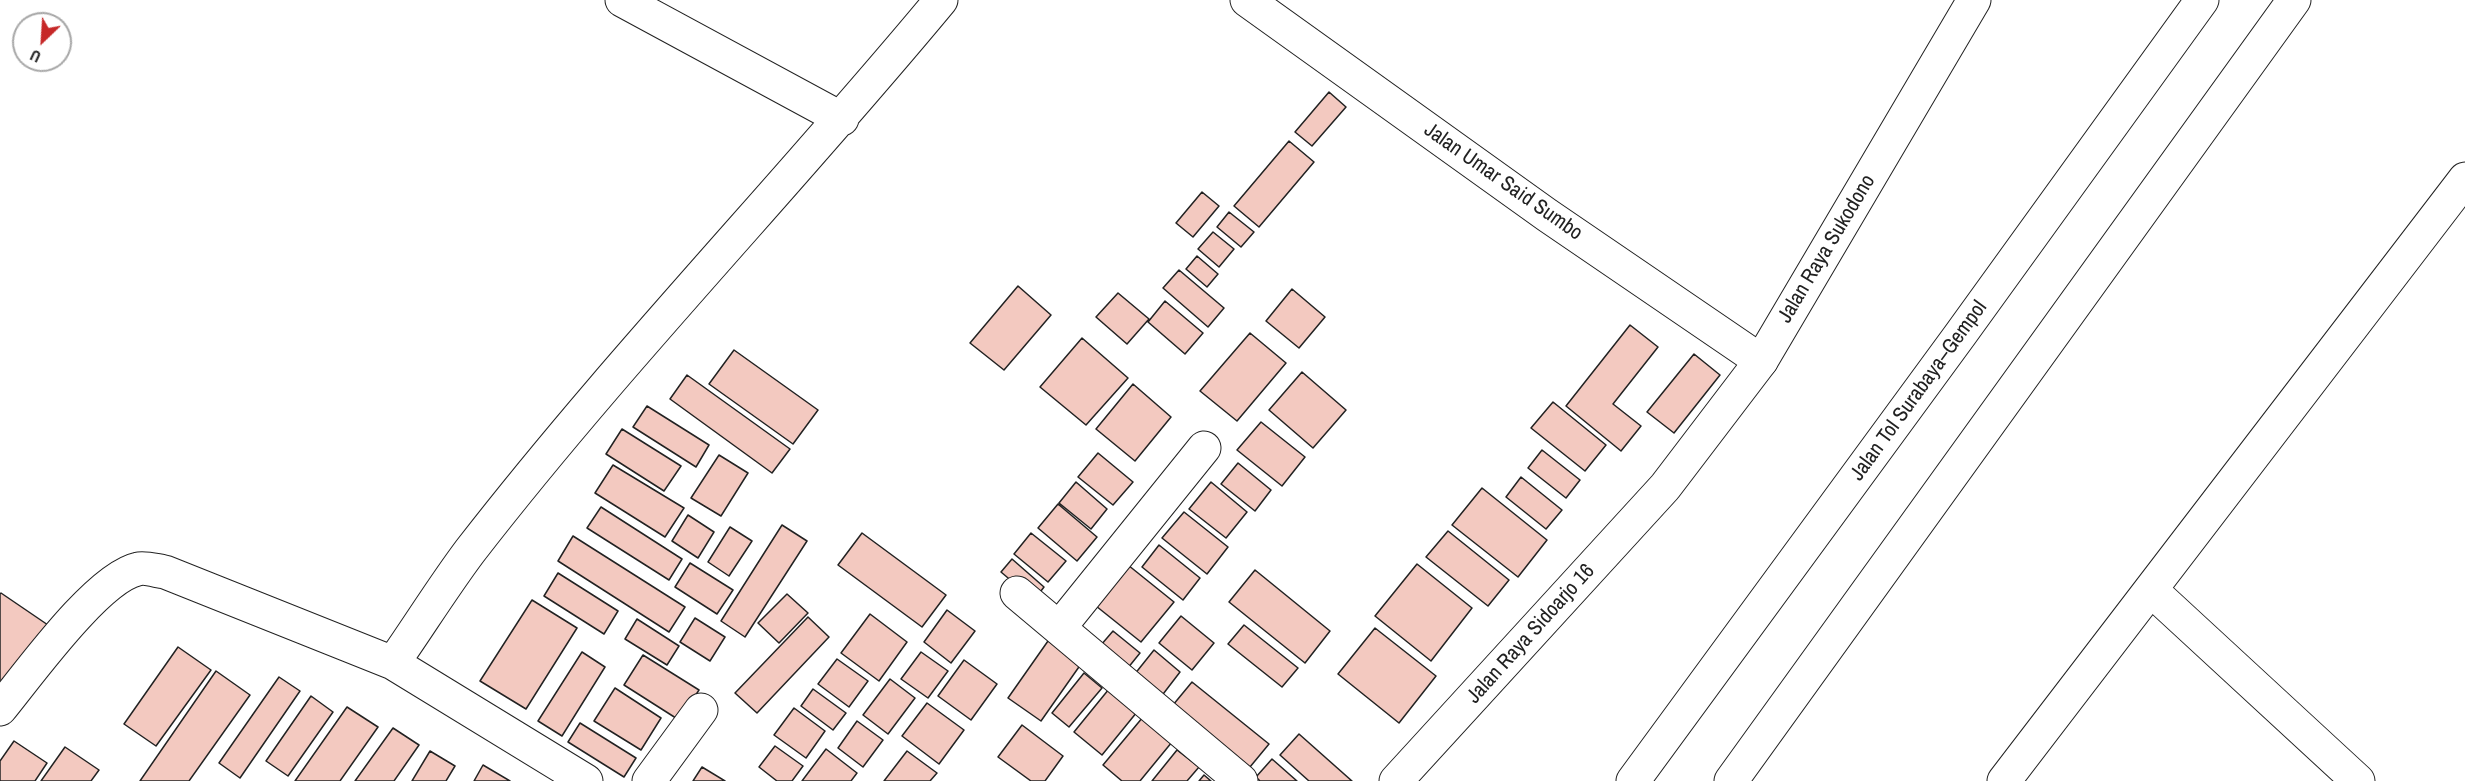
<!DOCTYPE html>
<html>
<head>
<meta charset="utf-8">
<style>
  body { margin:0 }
  #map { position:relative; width:2465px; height:781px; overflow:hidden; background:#fff; font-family:"Archivo Narrow",sans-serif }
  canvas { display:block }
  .north { position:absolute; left:12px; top:12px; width:60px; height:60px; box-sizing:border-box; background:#fff; border:2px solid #a7a7a7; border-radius:50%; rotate:205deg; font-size:16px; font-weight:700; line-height:24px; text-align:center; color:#222 }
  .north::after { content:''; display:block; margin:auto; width:21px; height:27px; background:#c62828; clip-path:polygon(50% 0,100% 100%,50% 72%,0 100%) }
</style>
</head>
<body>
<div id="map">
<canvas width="2465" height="781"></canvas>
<div class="north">U</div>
</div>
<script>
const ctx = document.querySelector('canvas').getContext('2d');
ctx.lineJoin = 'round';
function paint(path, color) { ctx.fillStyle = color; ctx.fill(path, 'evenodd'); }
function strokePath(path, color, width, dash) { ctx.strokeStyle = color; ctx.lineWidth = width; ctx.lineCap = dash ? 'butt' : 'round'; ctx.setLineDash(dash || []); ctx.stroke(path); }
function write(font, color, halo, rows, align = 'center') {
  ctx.font = font + ' "Archivo Narrow",sans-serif'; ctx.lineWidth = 4.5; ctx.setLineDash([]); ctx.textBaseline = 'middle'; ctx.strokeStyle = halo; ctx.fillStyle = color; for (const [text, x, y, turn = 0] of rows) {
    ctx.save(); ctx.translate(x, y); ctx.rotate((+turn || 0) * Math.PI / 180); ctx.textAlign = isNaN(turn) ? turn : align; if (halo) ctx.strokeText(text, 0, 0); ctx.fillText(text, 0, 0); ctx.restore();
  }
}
const building = new Path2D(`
  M1329 92 1346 107 1312 146 1295 132Z
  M1289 141 1314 162 1259 227 1234 206Z
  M1202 192 1219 206 1193 237 1176 223Z
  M1229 212 1254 232 1241 247 1217 227Z
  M1213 232 1234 249 1219 267 1198 249Z
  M1197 256 1218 274 1207 287 1186 269Z
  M1179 270 1224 308 1208 327 1163 288Z
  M1018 286 1051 315 1004 370 970 343Z
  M1292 289 1325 317 1299 348 1266 321Z
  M1118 293 1149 319 1127 344 1096 317Z
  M1165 301 1203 333 1185 354 1148 322Z
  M1630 325 1658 347 1613 404 1641 426 1621 451 1566 406Z
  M1250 333 1286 363 1237 421 1200 391Z
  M1082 338 1128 378 1086 425 1040 387Z
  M734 350 818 410 793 444 709 384Z
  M1694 354 1720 375 1674 433 1647 412Z
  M1302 372 1346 410 1313 448 1269 410Z
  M687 375 790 449 772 473 670 399Z
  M1133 384 1171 417 1135 461 1096 429Z
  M1553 402 1606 445 1585 471 1531 428Z
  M647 406 709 445 696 467 633 427Z
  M1261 422 1305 457 1282 486 1237 450Z
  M622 429 681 466 664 491 606 454Z
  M1542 450 1580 480 1566 498 1528 468Z
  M1098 453 1133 482 1113 505 1078 477Z
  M719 455 748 473 721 516 691 498Z
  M1238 463 1271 490 1255 511 1221 484Z
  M613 465 684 508 665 537 595 493Z
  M1521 477 1562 510 1546 529 1506 497Z
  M1076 482 1107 509 1091 529 1059 503Z
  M1211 482 1247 512 1226 538 1189 509Z
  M1482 488 1547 540 1518 577 1452 525Z
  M1058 504 1097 537 1077 561 1038 528Z
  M601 507 682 559 669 580 587 528Z
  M1184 512 1228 547 1207 574 1162 538Z
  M688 515 714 532 698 558 672 541Z
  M782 525 807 541 745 637 721 621Z
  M730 527 752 541 729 576 708 562Z
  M1448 531 1509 580 1488 606 1426 557Z
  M862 533 946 595 922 627 838 565Z
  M1031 533 1066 561 1048 582 1014 554Z
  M573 536 685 607 669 632 558 561Z
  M1159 545 1200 578 1183 600 1142 567Z
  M1012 559 1044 587 1034 600 1001 572Z
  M1123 561 1174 602 1141 642 1091 602Z
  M690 563 733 590 717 614 675 587Z
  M1417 564 1472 608 1431 661 1375 616Z
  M1255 570 1330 631 1305 663 1229 602Z
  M558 573 618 611 604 634 544 596Z
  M1 593 48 625 0 695V594Z
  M787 594 808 613 779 643 758 623Z
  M532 600 577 628 526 709 480 681Z
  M947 610 975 631 951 663 924 642Z
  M870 614 907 642 879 681 841 653Z
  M1181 616 1214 643 1192 670 1159 643Z
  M808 617 829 637 757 713 735 693Z
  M695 618 725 637 710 661 680 642Z
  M637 619 679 646 667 665 625 639Z
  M1244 625 1298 668 1282 687 1228 644Z
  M1375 628 1436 676 1399 723 1338 674Z
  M1113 631 1140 653 1123 674 1095 652Z
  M1048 641 1081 664 1041 721 1008 698Z
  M178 647 211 670 156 746 124 724Z
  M1154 650 1180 672 1157 702 1130 680Z
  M582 652 605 667 562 736 538 721Z
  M921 652 948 671 928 698 901 679Z
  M643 655 699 690 679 720 624 685Z
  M837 659 868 681 849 707 818 684Z
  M964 660 997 684 971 720 938 696Z
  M216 671 250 695 189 781H140Z
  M1084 673 1102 688 1069 727 1052 713Z
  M279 677 300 691 240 778 219 763Z
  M890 679 915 698 888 734 863 715Z
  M1192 682 1269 744 1245 773 1168 711Z
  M615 688 661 718 641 750 594 721Z
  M813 689 846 713 833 730 801 706Z
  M1109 689 1137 712 1102 755 1074 732Z
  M311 696 333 712 288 776 266 761Z
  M927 703 964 730 939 764 902 736Z
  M347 707 378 727 340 781H295Z
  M794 708 825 731 806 758 774 735Z
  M1143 717 1172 742 1140 781H1122L1103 765Z
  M857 721 883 740 863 767 838 748Z
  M580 723 636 758 624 777 568 742Z
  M1022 725 1063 756 1045 781H1031L998 757Z
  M393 728 419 745 394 781H355Z
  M1299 734 1352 781H1309L1280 755Z
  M14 741 47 763 35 781H0V761Z
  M775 746 803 766 792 781H777L759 767Z
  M65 747 99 770 91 781H41Z
  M826 749 857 773 851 781H802Z
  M1177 750 1199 767 1187 781H1152Z
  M430 751 455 766 446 781H412Z
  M907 751 937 773 930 781H884Z
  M1272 759 1297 781H1260L1256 777Z
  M483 765 510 781H474Z
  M702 767 725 781H693Z
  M1204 775 1211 781H1199Z`);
paint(building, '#f3c9c0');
strokePath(building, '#222', 1.5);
const street = new Path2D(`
  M622 0 842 119
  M1247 0 1547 215 1761 361
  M2151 590 2358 781
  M1017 593 1241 781
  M1059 628 1204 448
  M393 663C419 626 443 587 470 551 618 360 787 186 941 0
  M0 709C28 675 97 578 138 569 145 567 157 571 165 572L393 663 586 781
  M649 781 701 710`);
const secondary = new Path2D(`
  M1396 781 1665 487 1761 361 1974 0
  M2004 781 2465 179`);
const highway = new Path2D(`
  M1633 781 1960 335 2202 0
  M1731 781 2294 0`);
strokePath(street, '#222', 35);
strokePath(secondary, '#222', 35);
strokePath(highway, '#222', 35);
strokePath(street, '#fff', 33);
strokePath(secondary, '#fff', 33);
strokePath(highway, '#fff', 33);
write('21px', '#222', '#fff', [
  ["Jalan Umar Said Sumbo",1503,182,35],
  ["Jalan Raya Sukodono",1827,249,-59],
  ["Jalan Tol Surabaya–Gempol",1919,391,-54],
  ["Jalan Raya Sidoarjo 16",1531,634,-48]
]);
</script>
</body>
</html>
